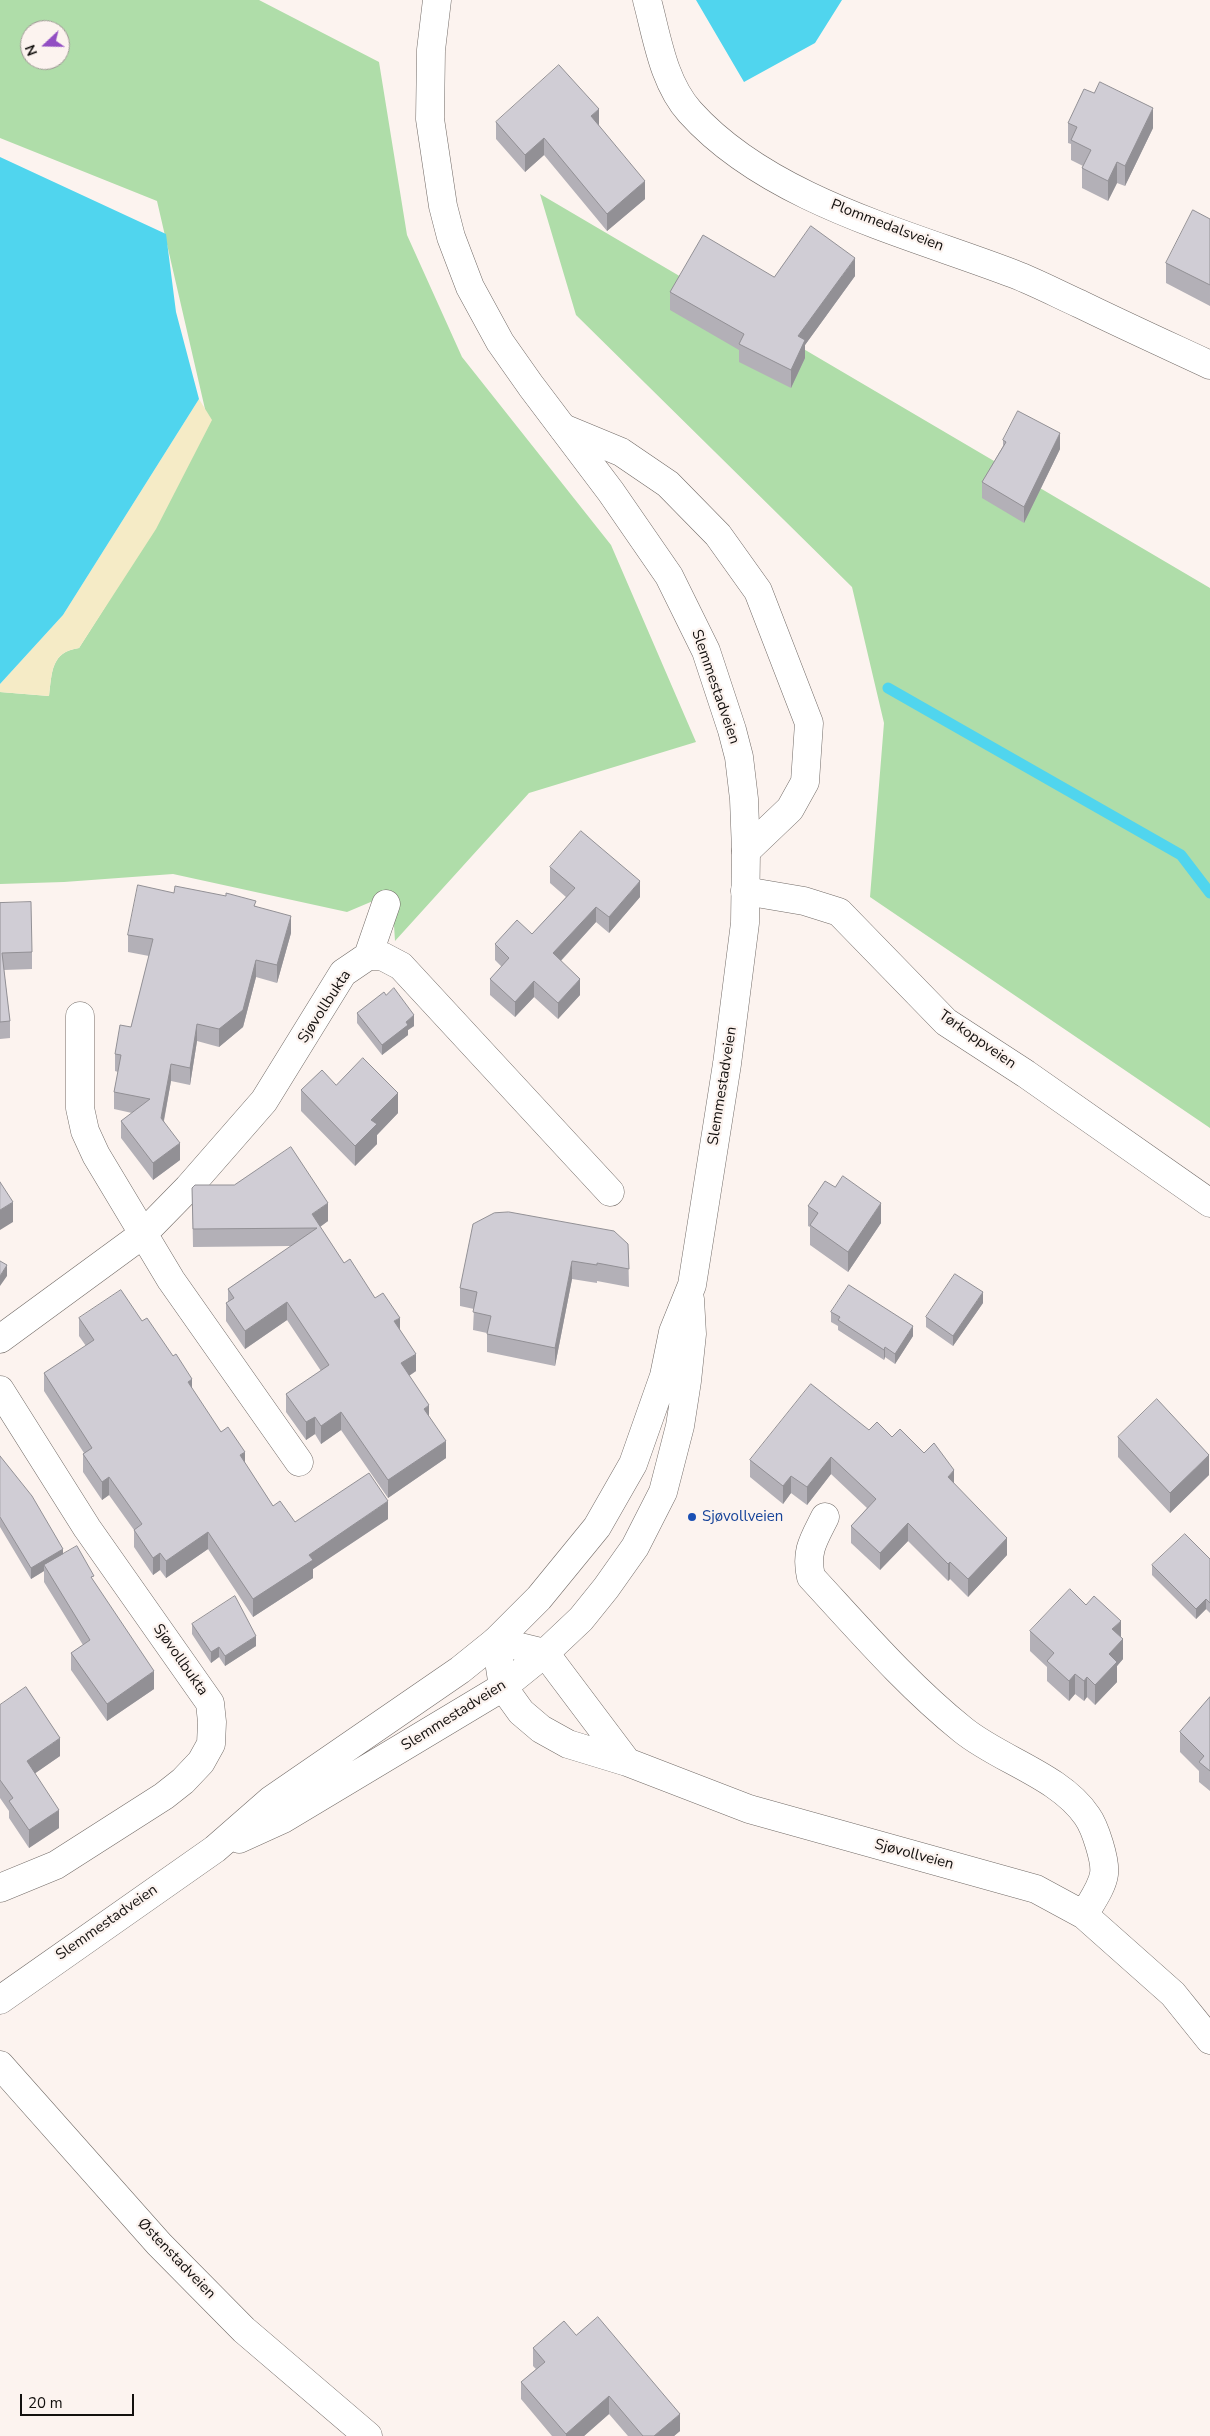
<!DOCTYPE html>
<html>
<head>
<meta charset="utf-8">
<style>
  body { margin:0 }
  #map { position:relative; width:1210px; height:2436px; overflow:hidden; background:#fcf3ef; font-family:"Nunito Sans",sans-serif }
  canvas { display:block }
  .north { position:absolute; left:20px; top:20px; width:50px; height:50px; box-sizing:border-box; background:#fcf3ef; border:1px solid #9f9895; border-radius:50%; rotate:249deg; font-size:14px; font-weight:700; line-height:20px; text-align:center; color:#13100e }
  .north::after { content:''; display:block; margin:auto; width:18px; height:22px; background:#924ec3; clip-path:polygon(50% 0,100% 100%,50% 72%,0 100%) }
  .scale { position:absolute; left:20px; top:2394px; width:114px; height:22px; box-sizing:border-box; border:2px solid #13100e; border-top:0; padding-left:6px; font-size:15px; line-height:18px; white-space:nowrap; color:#13100e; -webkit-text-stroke:4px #fcf3ef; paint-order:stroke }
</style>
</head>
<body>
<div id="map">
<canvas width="1210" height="2436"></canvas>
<div class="north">N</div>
<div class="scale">20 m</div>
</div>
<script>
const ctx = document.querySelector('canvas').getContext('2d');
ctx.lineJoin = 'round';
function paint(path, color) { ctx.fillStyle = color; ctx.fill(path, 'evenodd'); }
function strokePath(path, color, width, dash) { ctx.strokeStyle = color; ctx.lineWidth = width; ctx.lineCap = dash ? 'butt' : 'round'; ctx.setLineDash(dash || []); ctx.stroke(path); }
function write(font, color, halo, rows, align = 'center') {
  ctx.font = font + ' "Nunito Sans",sans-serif'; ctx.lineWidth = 4.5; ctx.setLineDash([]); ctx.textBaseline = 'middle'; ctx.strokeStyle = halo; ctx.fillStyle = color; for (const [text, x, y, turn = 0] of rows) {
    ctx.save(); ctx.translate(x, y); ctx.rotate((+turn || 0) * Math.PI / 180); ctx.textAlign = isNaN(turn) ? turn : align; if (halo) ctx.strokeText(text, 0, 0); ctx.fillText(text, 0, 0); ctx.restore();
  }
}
paint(new Path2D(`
  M0 0H259L379 62 407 235 462 357 611 545 696 742 529 793 395 941 392 893 347 912 173 874 64 882 0 884V692L49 696C52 672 51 652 79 648L105 607 205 409 157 201 0 138ZM30 30H60V60H30Z
  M540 194 1210 588V1128L870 897 884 723 852 587 576 315Z`), '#afdda9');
paint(new Path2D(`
  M199 399 212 420 156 529 79 648C51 652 52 672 49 696L0 692V684L63 615Z`), '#f5ebc6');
paint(new Path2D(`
  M696 0H842L815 43 744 82Z
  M0 157 166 234 176 312 199 399 63 615 0 684Z`), '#50d5ee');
strokePath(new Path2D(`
  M888 688 1181 855 1210 893`), '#50d5ee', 11);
const minor = new Path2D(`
  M647 0C657 37 663 82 690 112 769 200 907 233 1014 274 1037 283 1058 294 1080 304 1123 325 1167 345 1210 365
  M563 428 621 452 668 484 718 535 758 591 809 723 805 782 790 809 746 851
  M745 891 804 901 839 912 946 1022 1026 1074 1210 1203
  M368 956 386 904
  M80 1016V1108L85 1131 96 1155 171 1280 299 1462
  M0 1339 142 1235 188 1188 264 1101 343 973 368 956H382L401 966 610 1192
  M0 1390 87 1528 210 1703 212 1722 211 1744 201 1762 183 1781 164 1796 56 1865 0 1888
  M825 1517C814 1539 805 1551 811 1577 860 1630 907 1685 963 1730 1000 1760 1060 1776 1087 1816 1095 1827 1106 1861 1104 1874 1102 1888 1091 1902 1084 1915
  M627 1762 545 1653 496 1641 503 1687 521 1712 541 1729 568 1744 627 1762 749 1809 1036 1889 1084 1915 1173 1994 1210 2040
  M0 2065 159 2244 244 2330 368 2436`);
const major = new Path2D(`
  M239 1839 283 1819 503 1687 545 1653 581 1619 606 1588 635 1547 663 1492 680 1426 687 1381 692 1334 690 1299
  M0 2000 215 1849 271 1800 460 1670 496 1641 539 1598 597 1527 633 1464 664 1376 673 1332 692 1285 727 1064 745 923 746 851 744 799 739 757 732 730 706 651 669 576 611 492 531 386 500 342 470 287 451 237 443 206 430 119 431 50 437 0`);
strokePath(minor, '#726b67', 29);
strokePath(major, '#726b67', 29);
strokePath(minor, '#fff', 28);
strokePath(major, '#fff', 28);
paint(new Path2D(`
  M496 122 599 126 645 199 607 231 544 155 525 172 496 139Z
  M1068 123 1153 128 1125 186 1117 183 1108 201 1082 188V168L1083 166 1071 160V144L1068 143Z
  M1210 219V306L1166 283V263Z
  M855 276 805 345V358L791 388 739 362V350L670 310V292L774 277Z
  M1003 440 1060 449 1024 523 982 498V482L1003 446Z
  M550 867 640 897 609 933 596 922 561 961 580 995 558 1019 534 997 515 1017 490 995V979L502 967 495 960V944L532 934 566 897 550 883Z
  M174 893 256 906 291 933 277 983 256 977 243 1027 219 1047 197 1041 190 1085 171 1081 164 1121 180 1160 153 1180 121 1138V1121L132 1113 114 1109V1092L118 1072 115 1071V1054L131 1027 149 956 128 952V935Z
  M0 903 32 952V969L4 970 10 1021V1038L0 1039Z
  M357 1013 414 1026 408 1030V1035L382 1055 357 1023Z
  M336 1085 398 1113 377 1135V1144L355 1166 301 1111V1090Z
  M835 1187 881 1223 848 1272 810 1245V1227L808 1226V1206Z
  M192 1188 328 1221 320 1227 344 1263 375 1298 400 1330 416 1371 409 1376 429 1417 446 1458 388 1498 341 1430 321 1444 315 1434 306 1440 286 1412V1394L321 1371 287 1320 245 1349 226 1321V1303L228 1302V1289L291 1246 193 1247Z
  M628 1244 629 1287 597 1281V1283L572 1279 555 1366 487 1352V1333L473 1330 474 1309 460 1306V1288Z
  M983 1303 953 1346 926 1327V1317Z
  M831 1312 913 1336 895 1364 885 1357 884 1360 838 1330V1326L831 1322Z
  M79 1318 142 1321 192 1390 221 1432 245 1463 273 1506 295 1522 388 1519 313 1569V1578L253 1617 208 1549 166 1578 160 1570 153 1575 134 1547V1530L109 1495 102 1500 83 1472V1454L84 1453 44 1391V1373L86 1346 79 1336Z
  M869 1430 892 1437 954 1484 1007 1555 968 1597 950 1579 948 1581 908 1541 880 1570 851 1543V1526L867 1508 831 1474 807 1505 791 1493 783 1504 750 1477V1460Z
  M1118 1437 1209 1475 1170 1513 1118 1457Z
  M0 1456 63 1554 94 1582 154 1689 107 1721 71 1670V1653L83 1645 44 1582V1571L31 1579 0 1527Z
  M1210 1559V1613L1206 1609 1196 1619 1152 1575V1565Z
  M192 1624 256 1646 225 1666 219 1657 211 1663 192 1634Z
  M1030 1631 1121 1637 1123 1659 1117 1666V1682L1095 1705 1087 1697 1084 1701 1075 1694 1069 1701 1047 1681V1667L1030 1651Z
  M1210 1697V1791L1199 1782V1771L1180 1752V1732Z
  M0 1705 60 1756 35 1773 59 1828 29 1848 9 1818V1811L0 1798Z
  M576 2335 680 2431 674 2436H628L609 2414 584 2436H552L521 2399V2382L536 2369 533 2366V2348Z`), '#b3b0b7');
paint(new Path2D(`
  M1153 108V128L1125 186V166Z
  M599 109V126L591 134V116Z
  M544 138V155L525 172V155Z
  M1117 162V183L1108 201V181Z
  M645 181V199L607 231V214Z
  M855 258V276L805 345V358L791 388V370L798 336Z
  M1060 433V449L1024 523V507Z
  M640 881V897L609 933V917Z
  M596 907V922L553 969V953Z
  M291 916V933L277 983V965Z
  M256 960V977L243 1027 219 1047V1029Z
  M580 979V995L558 1019V1003Z
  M534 981V997L515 1017V1002Z
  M414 1015V1026L408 1030V1035L382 1055V1045L406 1022Z
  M197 1024V1041L190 1085V1068Z
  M171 1064V1081L161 1135V1118Z
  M398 1093V1113L377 1135V1144L355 1166V1146L371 1120Z
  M180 1143V1160L153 1180V1163Z
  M13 1202V1222L0 1230V1210Z
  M328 1203V1221L317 1229 312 1214Z
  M881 1203V1223L848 1272V1252Z
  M572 1261V1279L555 1366V1348Z
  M7 1265V1276L0 1286V1276Z
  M983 1292V1303L953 1346V1336Z
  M287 1302V1320L245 1349V1331Z
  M400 1318V1336L394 1321Z
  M913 1326V1336L895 1364V1354Z
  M885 1347V1357L884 1360V1350Z
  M416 1354V1371L401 1381V1363Z
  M192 1379V1396L188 1382Z
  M429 1405V1423L424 1409Z
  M341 1412V1430L321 1444V1426Z
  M315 1417V1434L306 1440V1422Z
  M446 1441V1458L388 1498V1480Z
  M245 1452V1469L240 1455Z
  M1209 1455V1475L1170 1513V1493Z
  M831 1457V1474L807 1505V1487Z
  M954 1470V1487L948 1477Z
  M791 1476V1493L783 1504V1486Z
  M109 1477V1495L102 1500V1482Z
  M388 1501V1519L313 1569V1578L253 1617V1599L309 1555Z
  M908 1523V1541L880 1570V1553Z
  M208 1532V1549L166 1578V1561Z
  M1007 1538V1555L968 1597V1579Z
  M63 1549V1559L44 1565V1571L31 1579V1568Z
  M160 1553V1570L153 1575V1558Z
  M950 1562V1579L948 1581V1564Z
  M1206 1599V1609L1196 1619V1609Z
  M1121 1621V1641L1112 1629Z
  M256 1636V1646L225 1666V1656Z
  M1123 1639V1659L1117 1666V1682L1095 1705V1685L1109 1654Z
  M219 1647V1657L211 1663V1652Z
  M154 1671V1689L107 1721V1704Z
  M1075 1674V1694L1069 1701V1681Z
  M1087 1677V1697L1084 1701V1681Z
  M60 1738V1756L27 1779V1761Z
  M59 1810V1828L29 1848V1830Z
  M609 2396V2414L584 2436H566V2434Z
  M680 2414V2431L674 2436H654Z`), '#929095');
const building = new Path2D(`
  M559 65 599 109 591 116 645 181 607 214 544 138 525 155 496 122Z
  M1100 82 1153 108 1125 166 1117 162 1108 181 1082 168 1091 150 1071 140 1077 127 1068 123 1084 89 1094 93Z
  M1193 210 1210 219V285L1166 263Z
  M811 226 855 258 798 336 805 340 791 370 739 344 744 334 670 292 703 235 774 277Z
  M1018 411 1060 433 1024 507 982 482 1006 442 1003 440Z
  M581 831 640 881 609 917 596 907 553 953 580 979 558 1003 534 981 515 1002 490 979 509 958 495 944 517 920 532 934 575 888 550 867Z
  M138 885 174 893 175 886 226 896V893L256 901 254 906 291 916 277 965 256 960 243 1010 219 1029 197 1024 190 1068 171 1064 161 1118 180 1143 153 1163 121 1121 150 1099 114 1092 121 1055 115 1054 120 1025 131 1027 153 939 128 935Z
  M31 902 32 952 2 953 10 1021 0 1022V903Z
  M394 988 414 1015 406 1022 408 1025 382 1045 357 1013 384 992 386 995Z
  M363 1058 398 1093 371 1120 377 1124 355 1146 301 1090 322 1070 336 1085Z
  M291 1147 328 1203 312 1214 344 1263 350 1259 375 1298 383 1293 400 1318 394 1321 416 1354 401 1363 429 1405 424 1409 446 1441 388 1480 341 1412 321 1426 315 1417 306 1422 286 1394 329 1365 287 1302 245 1331 226 1303 234 1298 228 1289 317 1228 193 1229 192 1188 195 1185H234Z
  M843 1176 881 1203 848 1252 810 1225 818 1213 808 1206 825 1181 835 1187Z
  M0 1182 13 1202 0 1210Z
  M509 1212 614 1231 628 1244 629 1269 597 1263V1265L572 1261 555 1348 487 1334 491 1316 473 1312 477 1292 460 1288 473 1224 494 1213Z
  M0 1261 7 1265 0 1276Z
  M955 1274 983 1292 953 1336 926 1317Z
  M849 1285 913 1326 895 1354 885 1347 884 1350 838 1320 840 1317 831 1312Z
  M121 1290 142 1321 147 1318 173 1356 176 1354 192 1379 188 1382 221 1432 228 1427 245 1452 240 1455 273 1506 280 1501 295 1522 369 1473 388 1501 309 1555 313 1560 253 1599 208 1532 166 1561 160 1553 153 1558 134 1530 142 1524 109 1477 102 1482 83 1454 92 1448 44 1373 94 1340 79 1318Z
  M811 1384 869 1430 877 1422 892 1437 900 1429 924 1453 934 1443 954 1470 948 1477 1007 1538 968 1579 950 1562 948 1564 908 1523 880 1553 851 1526 876 1499 831 1457 807 1487 791 1476 783 1486 750 1460Z
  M1157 1399 1209 1455 1170 1493 1118 1437Z
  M0 1456 32 1496 63 1549 31 1568 0 1517Z
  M1185 1534 1210 1559V1603L1206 1599 1196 1609 1152 1565Z
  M77 1546 94 1576 91 1577 154 1671 107 1704 71 1653 90 1640 44 1565Z
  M1070 1589 1086 1605 1094 1596 1121 1621 1112 1629 1123 1639 1109 1654 1117 1662 1095 1685 1087 1677 1084 1681 1075 1674 1069 1681 1047 1661 1054 1653 1030 1631Z
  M235 1596 256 1636 225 1656 219 1647 211 1652 192 1624Z
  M26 1687 60 1738 27 1761 59 1810 29 1830 9 1801 13 1798 0 1780V1705Z
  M1210 1697V1771L1199 1762 1204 1756 1180 1732Z
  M598 2317 680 2414 654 2436H643L609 2396 566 2434 521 2382 545 2362 533 2348 564 2321 576 2335Z`);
paint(building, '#d0cdd5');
strokePath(building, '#929095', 1);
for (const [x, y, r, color] of [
  [692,1517,5,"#1a4fb4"]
]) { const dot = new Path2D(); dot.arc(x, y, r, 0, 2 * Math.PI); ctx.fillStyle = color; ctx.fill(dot); strokePath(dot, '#fcf3ef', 2); }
write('15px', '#13100e', '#fcf3ef', [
  ["Plommedalsveien",887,226,21],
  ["Slemmestadveien",715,687,71],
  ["Sjøvollbukta",325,1007,-57],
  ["Tørkoppveien",977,1040,35],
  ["Slemmestadveien",723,1086,-81],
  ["Sjøvollbukta",180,1660,55],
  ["Slemmestadveien",454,1716,-32],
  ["Sjøvollveien",914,1855,15],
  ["Slemmestadveien",107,1923,-35],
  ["Østenstadveien",176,2259,46]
]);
write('15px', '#164399', '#fcf3ef', [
  ["Sjøvollveien",702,1517]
], 'left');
</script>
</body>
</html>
